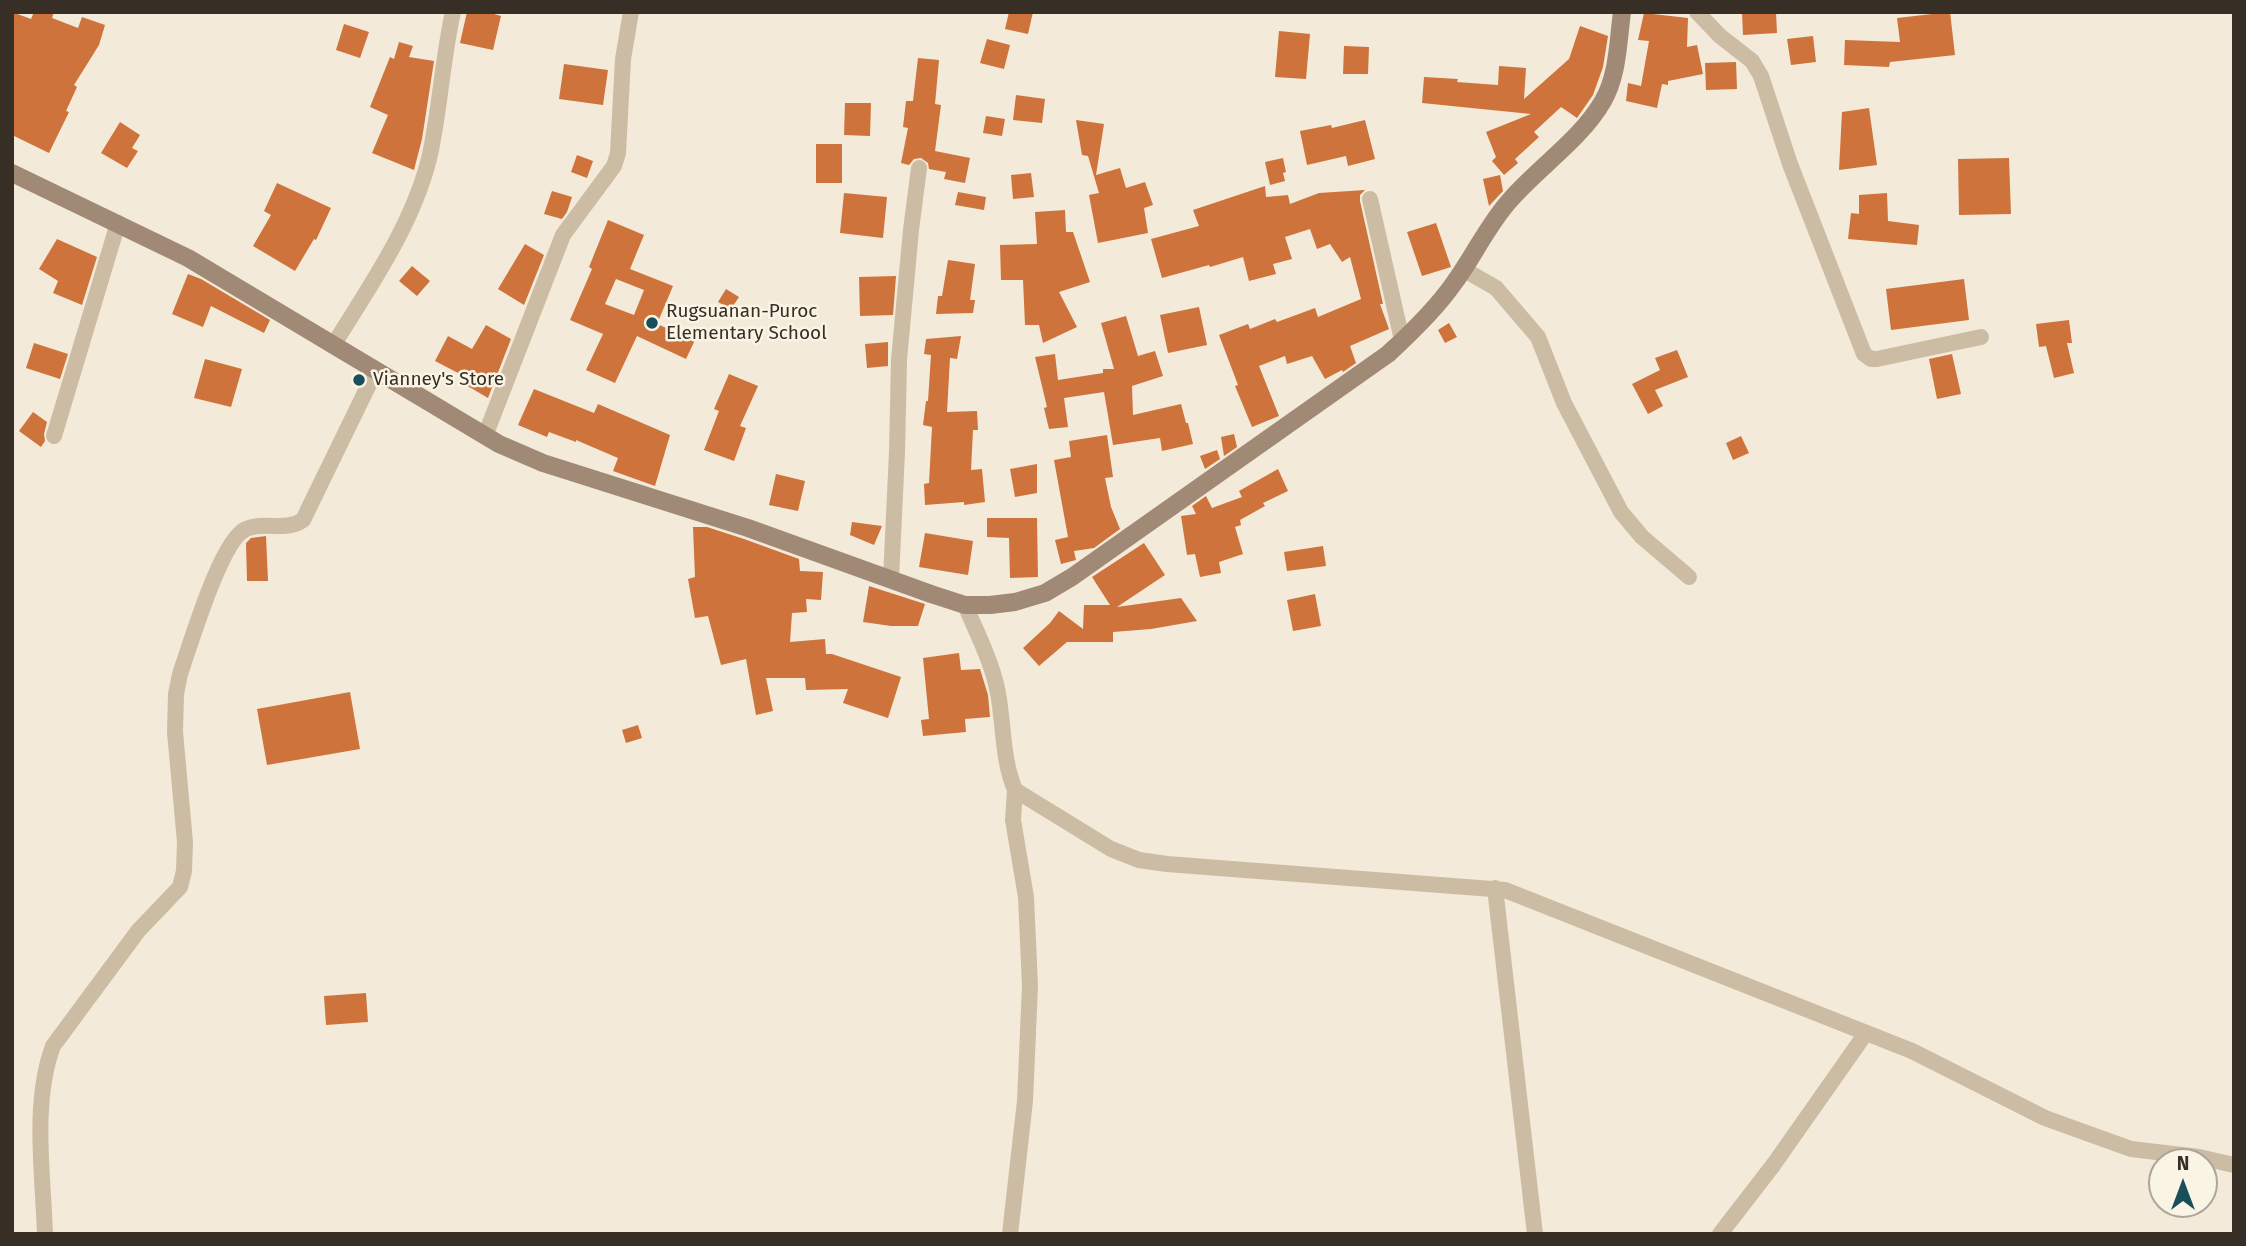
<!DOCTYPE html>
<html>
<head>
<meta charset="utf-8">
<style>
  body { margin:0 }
  #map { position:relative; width:2246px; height:1246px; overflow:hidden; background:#f3ead9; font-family:"Fira Sans",sans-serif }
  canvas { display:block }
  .frame { position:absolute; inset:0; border:14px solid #372e26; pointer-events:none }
  .north { position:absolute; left:2148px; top:1148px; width:70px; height:70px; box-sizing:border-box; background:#faf4e5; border:2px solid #aca599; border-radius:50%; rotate:0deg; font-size:19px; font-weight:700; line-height:28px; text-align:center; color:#372e26 }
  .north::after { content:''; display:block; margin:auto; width:24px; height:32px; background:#194e5b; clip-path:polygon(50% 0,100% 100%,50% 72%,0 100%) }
</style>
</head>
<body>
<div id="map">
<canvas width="2246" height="1246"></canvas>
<div class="frame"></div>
<div class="north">N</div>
</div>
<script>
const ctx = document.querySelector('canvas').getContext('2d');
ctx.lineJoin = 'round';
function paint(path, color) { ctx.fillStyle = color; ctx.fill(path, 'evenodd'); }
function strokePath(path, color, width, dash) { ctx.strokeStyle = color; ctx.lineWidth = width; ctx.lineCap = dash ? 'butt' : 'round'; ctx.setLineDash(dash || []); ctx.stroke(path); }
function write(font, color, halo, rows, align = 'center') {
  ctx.font = font + ' "Fira Sans",sans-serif'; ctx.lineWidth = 5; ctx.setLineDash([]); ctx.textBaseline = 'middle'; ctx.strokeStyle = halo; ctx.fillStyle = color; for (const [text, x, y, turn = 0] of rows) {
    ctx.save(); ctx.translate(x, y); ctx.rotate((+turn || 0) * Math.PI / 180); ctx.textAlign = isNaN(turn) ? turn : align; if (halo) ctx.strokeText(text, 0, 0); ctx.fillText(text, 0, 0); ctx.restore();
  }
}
paint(new Path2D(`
  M12 12 31 19 34 12H54L52 18 78 28 82 17 105 25 99 45 74 85 77 87 66 111 69 112 49 153 12 135Z
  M467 12H487L501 16 493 50 460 43Z
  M1009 12H1033L1028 34 1005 29Z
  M1742 12H1776L1777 33 1743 35Z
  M1950 12 1955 55 1890 62 1889 67 1844 65 1845 40 1900 42 1897 18Z
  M1644 13 1688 18 1687 47 1697 45 1703 74 1668 81V85L1662 84 1657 108 1626 101 1628 83 1641 86 1649 41 1638 40Z
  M344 24 369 32 360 58 336 50Z
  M1580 26 1608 36 1603 67 1593 95 1577 118 1561 107 1534 132 1539 137 1515 159 1518 163 1504 175 1492 161 1496 157 1486 132 1531 114 1422 103 1424 77 1458 79 1457 82 1498 85 1499 66 1526 68 1524 99 1569 59Z
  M1279 31 1310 34 1306 79 1275 77Z
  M1813 36 1816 62 1791 65 1787 39Z
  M987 39 1010 45 1004 69 980 63Z
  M399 42 413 46 409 57 434 61 422 139 414 170 372 153 388 115 370 107 390 57 394 59Z
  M1344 46 1369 47 1368 74H1343Z
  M918 58 939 60 935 104 941 105 935 151 970 158 965 183 944 179 946 172 929 169 928 163 921 158 914 159 909 165 901 163 908 128 903 127 906 101H913Z
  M1736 62 1737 89 1706 90 1705 63Z
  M564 64 608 70 603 105 559 99Z
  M1016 95 1045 99 1042 123 1013 120Z
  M845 103H871L870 136 844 135Z
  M1869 108 1877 165 1839 170 1842 112Z
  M986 116 1005 119 1002 136 983 133Z
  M1076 120 1104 124 1096 175 1120 168 1126 188 1145 182 1153 205 1144 208 1148 233 1098 243 1089 195 1099 193 1088 156 1082 155Z
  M1365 120 1375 159 1348 166 1346 156 1307 165 1300 131 1331 125 1332 128Z
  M120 122 140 135 132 148 138 151 127 168 101 153Z
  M816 144H842V183H816Z
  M577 155 593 161 587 178 571 172Z
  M1283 158 1286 172 1283 173 1285 181 1270 185 1265 162Z
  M2009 158 2011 214 1959 215 1958 159Z
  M1031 173 1034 197 1013 199 1011 175Z
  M1500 175 1503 191 1489 206 1483 179Z
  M277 183 331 208 316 240 314 239 295 271 253 246 271 215 264 211Z
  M1265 186 1266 197 1288 195 1290 204 1319 193 1365 190 1360 195V201L1383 304H1380L1389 329 1350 346 1356 363 1343 372 1342 370 1325 379 1312 356 1287 364 1285 356 1259 366 1279 416 1252 427 1235 386 1238 385 1219 335 1248 324 1250 329 1275 319 1277 322 1315 308 1318 317 1361 299 1350 257 1342 262 1330 244 1317 249 1310 229 1285 237 1292 259 1273 264 1276 274 1249 281 1243 257 1210 267 1209 265 1162 278 1151 239 1199 226 1193 210Z
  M552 191 572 197 567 212 562 219 544 214Z
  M958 192 986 197 984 210 955 205Z
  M844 193 887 197 883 238 840 233Z
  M1887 193 1888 221 1919 225 1917 245 1848 239 1851 213 1859 214V195Z
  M1065 210 1066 232H1073L1090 282 1059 292 1077 327 1043 343 1039 325H1025L1023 280H1001L1000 245 1037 244 1035 212Z
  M608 220 644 235 630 269 673 286 657 324 695 340 686 359 637 336 615 383 586 370 603 334 570 320 592 269 589 267ZM616 279 644 290 634 315 605 304Z
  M1436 223 1451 267 1422 276 1407 232Z
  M57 239 97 257 82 305 53 293 58 281 39 269Z
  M525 244 544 255 524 305 498 289Z
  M948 260 975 264 970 300H975L973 313 936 314 938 296H942Z
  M412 266 430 281 417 296 399 281Z
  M188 274 201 279 270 320 264 333 211 306 203 327 172 314Z
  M896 276 893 315 860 316 859 277Z
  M1964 279 1969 320 1891 330 1886 289Z
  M726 289 739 297 731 309 718 302Z
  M1199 307 1207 345 1168 353 1160 315Z
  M1126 316 1138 356 1155 351 1163 376 1132 386 1133 415 1181 404 1186 423H1188L1193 444 1162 451 1160 438 1113 445 1104 392 1064 398 1068 427 1049 429 1044 408 1047 407 1035 357 1055 354 1058 380 1103 373V369H1114L1101 323Z
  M2069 320 2072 343H2067L2074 373 2054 378 2046 346 2039 347 2036 324Z
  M1449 323 1457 337 1445 343 1438 330Z
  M486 325 511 339 488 398 459 381 462 375 435 361 448 336 472 349Z
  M961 336 957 359 950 358 947 412 977 411 978 430H973L971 470 982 469 985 502 964 505V502L925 505 924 484 929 483 932 427 923 425 926 401H928L931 355 924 354 926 339Z
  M888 342V366L867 368 865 344Z
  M34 343 68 354 60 379 26 368Z
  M1677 350 1688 377 1655 390 1663 406 1648 414 1632 384 1660 370 1655 358Z
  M1952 354 1961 394 1937 399 1929 359Z
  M205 359 242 369 231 407 194 398Z
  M729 374 758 386 740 426 746 428 734 461 704 450 719 411 714 409Z
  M534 389 594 413 598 404 670 435 655 486 613 471 618 458 576 440V442L549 432 547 437 518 425Z
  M33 412 47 422 44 434 45 441 41 447 19 431Z
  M1234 434 1237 447 1224 456 1221 437Z
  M1107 435 1113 477 1105 478 1111 507 1120 529 1094 548 1074 551 1076 560 1061 564 1055 540 1068 537 1054 460 1071 457 1069 441Z
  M1741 436 1749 453 1733 460 1726 443Z
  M1217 450 1220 459 1205 469 1200 456Z
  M1037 464V493L1015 497 1010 469Z
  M1278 469 1288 491 1263 503 1265 506 1240 520 1241 525 1235 527 1243 554 1219 562 1221 573 1200 577 1195 554 1187 555 1181 516 1196 514 1192 506 1206 496 1212 508 1242 497 1239 491Z
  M776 474 805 481 798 511 769 505Z
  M987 518H1037L1038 577 1010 578 1009 538 987 537Z
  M852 522 882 526 874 545 850 535Z
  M693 527H707L744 539 799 559 800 571 823 572 821 600 806 599 807 612 792 613 790 642 825 639 826 654H832L901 677 888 718 843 703 848 689 806 690 805 678H766L773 711 756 715 746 659 721 665 708 616 695 618 688 579 695 577Z
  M925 533 973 541 968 575 919 567Z
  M266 536 268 581H247L246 543 251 538Z
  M1144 543 1165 575 1117 607 1181 598 1197 621 1151 629 1113 632V642H1067L1039 666 1023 648 1050 623 1059 611 1083 629 1084 605H1110L1092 577Z
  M1323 546 1326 566 1287 571 1284 552Z
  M869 586 925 604 918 626H891L863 622Z
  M1315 594 1321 626 1293 631 1287 600Z
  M959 653 961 670 980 669 988 695 990 717 965 719 966 732 923 736 921 720 929 719 923 658Z
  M350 692 360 749 267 765 257 709Z
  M638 725 642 738 626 743 622 730Z
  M366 993 368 1022 326 1025 324 996Z`), '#ce733b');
strokePath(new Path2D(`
  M1697 12 1720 36 1752 61 1761 76 1790 164 1864 354 1871 359H1877L1981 337
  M1370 199 1402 340
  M1463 269 1496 288 1538 337 1564 403 1621 512 1642 537 1689 577
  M334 344C370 286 412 226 429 159 440 111 442 61 453 12
  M54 436 118 223
  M485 436 563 235 614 166 618 153 623 59 631 12
  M891 579 897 452 899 360 911 230 919 168
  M965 605C977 633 992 662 998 693 1004 726 1002 759 1015 790L1111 849 1139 860 1167 864 1505 890 1912 1051 2045 1118 2131 1149 2199 1157 2234 1165
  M1495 888 1535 1234
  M45 1234C43 1174 32 1102 53 1046L138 931 180 887 184 871 185 842 175 732 176 694 180 674C190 646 221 539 246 529 264 521 286 532 303 520L376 370
  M1010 1234 1025 1101 1030 986 1026 897 1013 820 1015 790
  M1720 1234 1774 1164 1866 1033`), '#ccbca4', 16);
strokePath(new Path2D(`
  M12 173 188 258 499 444 543 463 748 528 931 594 965 605H990L1015 602 1045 593 1072 577 1388 354C1411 333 1436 309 1454 283 1474 256 1488 224 1511 199 1540 166 1581 139 1603 101 1618 75 1618 42 1622 12`), '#a08a75', 18);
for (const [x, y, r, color] of [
  [652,323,7,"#194e5b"],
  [359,380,7,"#194e5b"]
]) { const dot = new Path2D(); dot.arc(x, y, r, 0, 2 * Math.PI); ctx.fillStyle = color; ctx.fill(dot); strokePath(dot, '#faf4e5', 2.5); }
write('19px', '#372e26', '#faf4e5', [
  ["Rugsuanan-Puroc",666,312],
  ["Elementary School",666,334],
  ["Vianney's Store",373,380]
], 'left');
</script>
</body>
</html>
